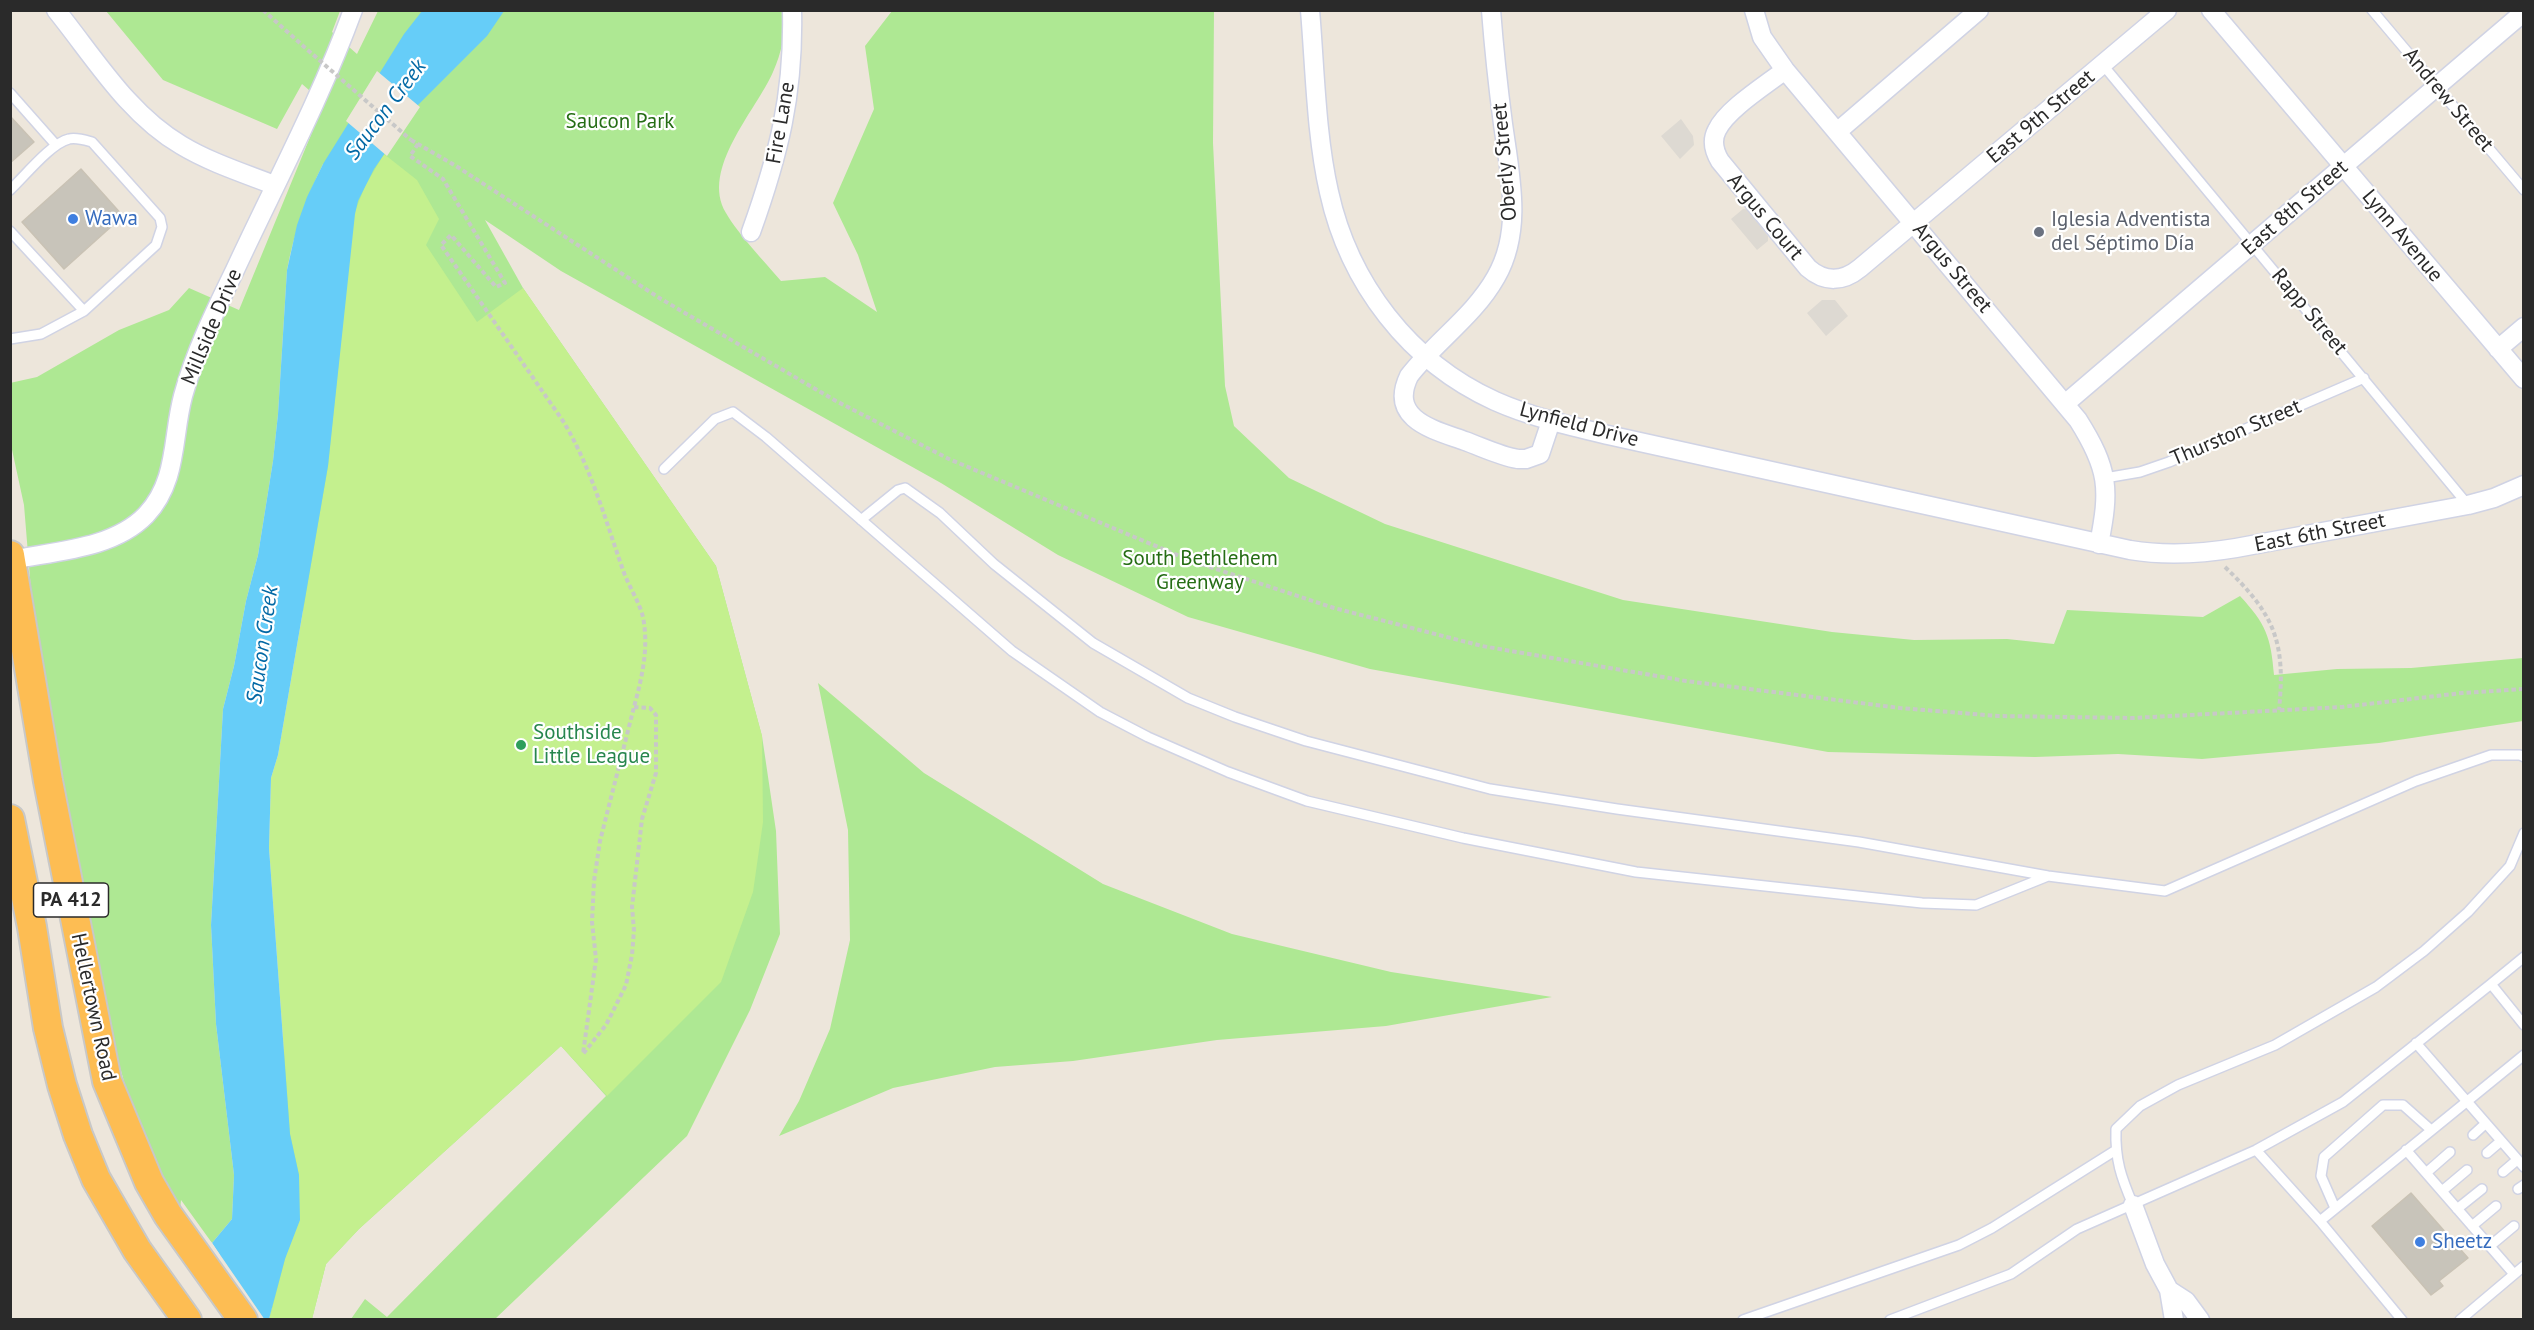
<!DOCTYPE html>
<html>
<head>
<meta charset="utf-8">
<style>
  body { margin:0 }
  #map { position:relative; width:2534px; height:1330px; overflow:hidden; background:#ede6db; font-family:"PT Sans",sans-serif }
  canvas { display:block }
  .frame { position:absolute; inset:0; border:12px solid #2a2a2a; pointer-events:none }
</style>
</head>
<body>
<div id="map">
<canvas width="2534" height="1330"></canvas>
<div class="frame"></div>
</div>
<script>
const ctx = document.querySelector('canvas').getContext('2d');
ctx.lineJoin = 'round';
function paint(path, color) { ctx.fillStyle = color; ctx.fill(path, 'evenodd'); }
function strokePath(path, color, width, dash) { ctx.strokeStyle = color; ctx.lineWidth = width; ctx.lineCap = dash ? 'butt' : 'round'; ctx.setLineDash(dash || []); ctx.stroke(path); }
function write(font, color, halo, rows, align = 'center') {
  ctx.font = font + ' "PT Sans",sans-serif'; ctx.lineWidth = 4.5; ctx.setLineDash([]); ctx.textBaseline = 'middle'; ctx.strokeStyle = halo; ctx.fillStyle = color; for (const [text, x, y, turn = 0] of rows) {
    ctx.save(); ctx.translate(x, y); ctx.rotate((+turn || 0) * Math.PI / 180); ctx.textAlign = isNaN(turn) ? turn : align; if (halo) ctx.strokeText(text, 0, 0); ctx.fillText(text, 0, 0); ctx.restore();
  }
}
paint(new Path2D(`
  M106 11H340L332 32 357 54 378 11H786C785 33 782 52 773 72 756 111 700 169 726 213 738 234 765 262 781 281L825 277 877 312 858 255 833 203 874 109 865 46 892 11H1214L1213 143 1225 386 1234 426 1289 478 1385 524 1623 600 1832 632 1914 640 2007 639 2054 644 2067 610 2203 617 2240 596C2266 624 2271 637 2274 675L2337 669 2411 668 2523 658V721L2379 743 2202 759 2118 754 2035 757 1828 752 1370 669 1188 617 1058 555 941 483 561 271 485 220 523 288 716 566 762 736 776 831 780 934 750 1010 687 1136 495 1319H351L365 1299 387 1317 606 1096 561 1046 359 1229 326 1264 312 1319H269L272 1307 323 164C306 199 294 232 287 270L278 414 273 461 258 555 246 601 234 666 223 709 211 925 216 1024 234 1175 232 1219 212 1243 181 1200 180 1210 150 1154 130 1103 108 1024 34 627 24 505 11 445 10 383 37 377 119 330 169 310 189 288 239 310 324 103 302 84 277 129 163 80Z
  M818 683 924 773 1103 884 1232 934 1391 972 1552 997 1386 1026 1217 1040 1073 1061 995 1067 893 1088 779 1136 799 1101 830 1029 850 940 848 830Z`), '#aee893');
paint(new Path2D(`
  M384 154 417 180 439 219 426 245 477 322 523 288 716 566 762 736 763 822 753 892 721 982 607 1096 561 1046 359 1229 326 1264 312 1319 269 1320 285 1259 299 1175 290 1134 269 848 271 778 278 755 328 466 354 214 365 186Z`), '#c4f08e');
paint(new Path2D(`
  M1681 119 1693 136 1694 145 1680 159 1661 136Z
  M1743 209H1747L1768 236V241L1757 250 1731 219Z
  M1822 300H1835L1848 316 1826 336 1807 313Z`), '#ddd9d2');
paint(new Path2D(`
  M422 11H504L487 36 418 105 374 169 358 201 355 214 328 466 278 755 271 778 269 848 290 1134 299 1175 300 1220 285 1259 269 1319 200 1320 220 1255 212 1243 232 1219 234 1175 216 1024 211 925 223 709 234 666 246 601 258 555 273 461 278 414 287 270 297 225 307 197 323 164 404 34Z`), '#66cdf8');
paint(new Path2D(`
  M377 71 420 107 387 156 346 121Z
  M210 1241 212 1243 265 1320H197L217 1256 209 1244Z`), '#ede6db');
const building = new Path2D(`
  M10 116 34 142 10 163Z
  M81 169 123 216 64 269 22 222Z
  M2411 1193 2468 1258 2439 1281 2443 1286 2431 1295 2372 1226Z`);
paint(building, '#c8c4ba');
strokePath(building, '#c9c2b4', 1.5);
const service = new Path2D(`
  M2372 10 2524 190
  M2103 65 2468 505
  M10 93 56 145
  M10 190C24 177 51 143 69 139 76 137 85 140 92 142L160 218 162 227 156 245 84 311 41 334 10 339
  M10 231 84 311
  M664 469 715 419 733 412 766 437 1012 651 1100 712 1148 737 1228 772 1307 801 1463 838 1636 872 1922 903 1976 905 2048 876
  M2105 478 2140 472 2169 462 2364 378
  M861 520 898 490 905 488 940 513 994 564 1093 643 1188 698 1235 717 1306 741 1490 789 1617 809 1859 842 2048 876 2165 891 2416 781 2491 755H2520L2524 757
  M2491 984 2524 957
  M2416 1043 2524 1167
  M2473 1135 2485 1124
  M2256 1150 2320 1221 2524 1055
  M2406 1150 2514 1274
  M2487 1153 2501 1141
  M2503 1172 2517 1160
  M2426 1173 2450 1152
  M2518 1189 2524 1185
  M2442 1191 2467 1170
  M2133 1205C2121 1177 2115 1160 2116 1129L2140 1106 2178 1085 2275 1045 2376 987 2424 951 2468 912 2510 866 2524 833
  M2335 1208 2321 1176 2324 1157 2383 1105H2403L2430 1129
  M2457 1209 2482 1189
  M2320 1221 2402 1320
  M2472 1226 2496 1206
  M2490 1246 2514 1226
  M1743 1320 1959 1245 1992 1228 2116 1150
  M1890 1320 2011 1274 2077 1229 2256 1150 2343 1102 2491 984 2524 1025
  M2460 1320 2524 1266`);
const minor = new Path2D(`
  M56 10C94 57 128 114 181 145 209 162 243 173 274 185
  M1310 10C1315 69 1316 135 1329 192 1349 283 1409 362 1495 401 1531 417 1570 426 1608 435L2130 550C2166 556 2200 554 2236 548L2468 505 2494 498 2524 485
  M1491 10C1494 49 1498 86 1503 124 1510 175 1523 230 1496 277 1474 316 1436 341 1409 376 1388 420 1435 430 1465 441 1482 447 1500 456 1518 459H1526L1540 454 1551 421
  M1754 10 1762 37 1785 70 2078 420C2109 469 2110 489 2099 544
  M2211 10 2524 379
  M1785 70C1766 85 1727 109 1717 130 1711 141 1714 151 1720 161L1808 268C1825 283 1843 282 1860 268L2167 10
  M1837 132 1979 10
  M751 232C779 154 794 94 792 10
  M2498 349 2524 327
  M2066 403 2524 12
  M11 560C56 551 113 549 146 515 178 481 172 437 183 396 195 352 215 311 235 270 275 184 320 100 353 10
  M2133 1205 2155 1264 2169 1290 2174 1320
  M2169 1290 2186 1301 2200 1320`);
const trunk = new Path2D(`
  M10 555 48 781 107 1081 149 1182 168 1215 243 1320
  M10 819 32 927 48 1028 62 1085 78 1135 96 1179 137 1250 187 1320`);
strokePath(service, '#d0d3e4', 12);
strokePath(minor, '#d0d3e4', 21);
strokePath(trunk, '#c8c8c8', 32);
strokePath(new Path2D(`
  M263 10 302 45
  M411 140 456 166 661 299 836 401 949 459 1189 560 1334 608 1482 646 1686 681 1900 708 1998 716 2133 718 2342 707 2462 693 2524 689
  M418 144 410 156 443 179 505 283 496 287 451 235 441 245 563 421C591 467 605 519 623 570 628 585 639 601 643 617 649 649 642 677 634 707
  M2225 567C2274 614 2286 641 2279 710
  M634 707 650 708 656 715V773L642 819 632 907 634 930 632 955 626 985 606 1025 583 1054 596 959 592 922 594 881 600 841Z`), '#c8c8c8', 4, [4.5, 3]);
strokePath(service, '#fff', 9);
strokePath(minor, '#fff', 18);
strokePath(trunk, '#fdbd53', 28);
strokePath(new Path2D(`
  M302 45 411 140`), '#c8c8c8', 4, [4.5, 3]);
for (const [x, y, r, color] of [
  [73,219,6,"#3f7fe0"],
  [2039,232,6,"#6b7280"],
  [521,745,6,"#2e9e5b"],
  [2420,1242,6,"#3f7fe0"]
]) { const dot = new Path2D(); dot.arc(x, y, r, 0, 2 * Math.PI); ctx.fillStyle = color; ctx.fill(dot); strokePath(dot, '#fff', 2); }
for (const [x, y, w] of [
  [71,900,75]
]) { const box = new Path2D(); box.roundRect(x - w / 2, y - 17, w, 34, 4.5); ctx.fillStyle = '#fff'; ctx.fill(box); strokePath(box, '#2a2a2a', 1.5); }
write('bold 20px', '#2a2a2a', null, [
  ["PA 412",71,900]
]);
write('21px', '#2a2a2a', '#fff', [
  ["Andrew Street",2448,100,50],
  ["East 9th Street",2041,117,-40],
  ["Fire Lane",781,123,-80],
  ["Oberly Street",1505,162,-95],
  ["East 8th Street",2295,208,-41],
  ["Argus Court",1765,217,50],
  ["Lynn Avenue",2402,236,50],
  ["Argus Street",1952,268,50],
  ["Rapp Street",2309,312,50],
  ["Millside Drive",212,327,-67],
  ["Lynfield Drive",1579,425,15],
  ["Thurston Street",2236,433,-23],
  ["East 6th Street",2320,533,-11],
  ["Hellertown Road",93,1007,78]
]);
write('21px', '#256d14', '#fff', [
  ["Saucon Park",620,122],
  ["South Bethlehem",1200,559],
  ["Greenway",1200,583]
]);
write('21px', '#366cbe', '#fff', [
  ["Wawa",85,219],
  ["Sheetz",2432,1242]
], 'left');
write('21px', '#5b616d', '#fff', [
  ["Iglesia Adventista",2051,220],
  ["del Séptimo Día",2051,244]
], 'left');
write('21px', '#27864d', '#fff', [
  ["Southside",533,733],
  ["Little League",533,757]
], 'left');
write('italic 22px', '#0369a5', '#fff', [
  ["Saucon Creek",386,110,-53],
  ["Saucon Creek",263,645,-82]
]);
</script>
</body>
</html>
